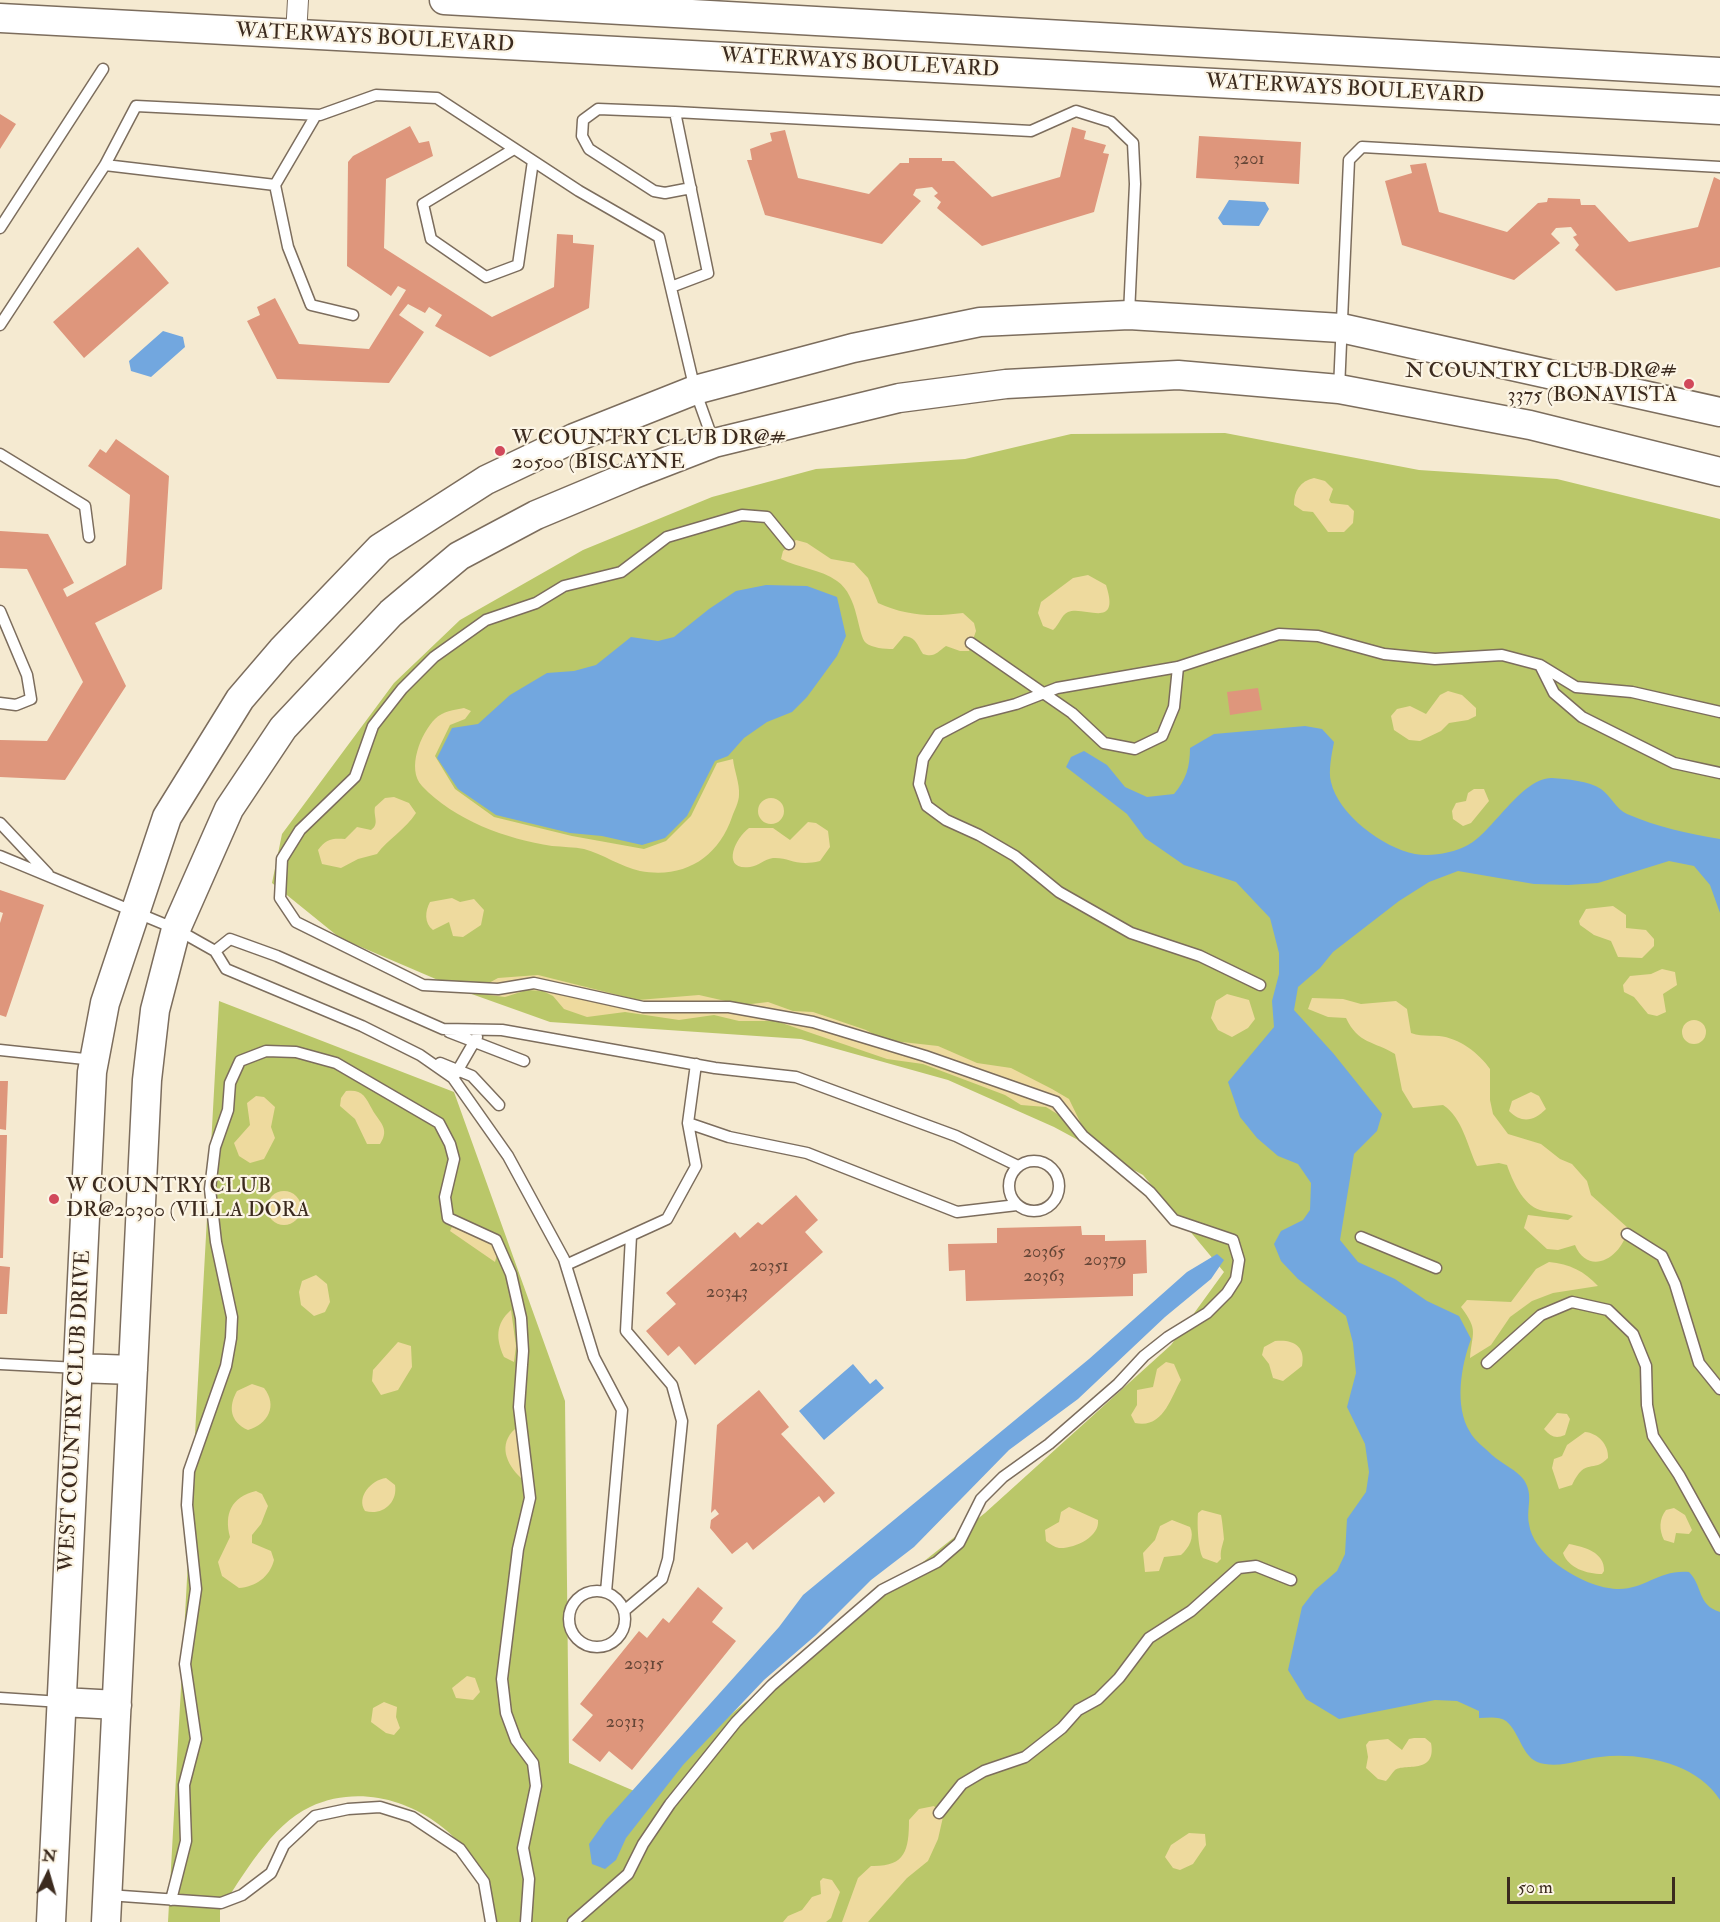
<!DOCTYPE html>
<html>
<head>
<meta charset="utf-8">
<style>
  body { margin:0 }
  #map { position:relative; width:1720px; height:1922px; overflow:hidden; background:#f5ead1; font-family:"IM FELL Double Pica",serif }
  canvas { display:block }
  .north { position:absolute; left:18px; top:1844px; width:60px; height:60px; -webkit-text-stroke:4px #fcf5e5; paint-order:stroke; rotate:5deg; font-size:16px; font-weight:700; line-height:24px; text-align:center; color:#3b2a1e }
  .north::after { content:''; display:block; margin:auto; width:21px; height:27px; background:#3b2a1e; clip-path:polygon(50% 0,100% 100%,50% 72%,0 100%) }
  .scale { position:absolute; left:1507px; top:1877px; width:168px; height:27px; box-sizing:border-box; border:3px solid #3b2a1e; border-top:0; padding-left:8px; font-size:18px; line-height:21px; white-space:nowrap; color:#3b2a1e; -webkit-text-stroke:4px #fcf5e5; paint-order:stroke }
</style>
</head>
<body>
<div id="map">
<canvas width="1720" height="1922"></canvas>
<div class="north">N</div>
<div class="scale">50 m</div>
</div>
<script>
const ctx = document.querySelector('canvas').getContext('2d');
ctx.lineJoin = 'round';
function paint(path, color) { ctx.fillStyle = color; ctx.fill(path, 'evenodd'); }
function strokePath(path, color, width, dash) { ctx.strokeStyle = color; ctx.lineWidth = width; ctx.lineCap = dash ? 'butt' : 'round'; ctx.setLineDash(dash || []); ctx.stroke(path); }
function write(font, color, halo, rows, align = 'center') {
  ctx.font = font + ' "IM FELL Double Pica",serif'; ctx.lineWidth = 4.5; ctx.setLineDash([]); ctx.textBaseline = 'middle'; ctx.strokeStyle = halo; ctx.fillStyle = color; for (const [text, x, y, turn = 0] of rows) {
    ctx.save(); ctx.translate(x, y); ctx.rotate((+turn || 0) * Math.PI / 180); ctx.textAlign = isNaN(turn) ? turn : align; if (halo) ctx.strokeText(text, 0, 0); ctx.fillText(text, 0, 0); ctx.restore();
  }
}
paint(new Path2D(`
  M1225 433 1419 470 1557 479 1720 519V1922H494C491 1911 491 1897 487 1886 460 1819 378 1775 310 1807 271 1825 243 1876 220 1910V1922H168L219 1001 454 1092 565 1401 569 1763 639 1793 742 1705 985 1513 1171 1345 1224 1272 1143 1175 1054 1127 948 1080 801 1039 550 1022 466 992 340 938 272 883 282 834 394 683 460 620 583 550 712 497 816 469 965 459 1071 434Z`), '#bac769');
paint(new Path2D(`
  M1314 478 1325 481 1333 489 1329 500 1331 503 1348 505 1354 511 1353 523 1344 532H1328L1313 512 1303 511 1294 505C1294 491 1300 481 1314 478Z
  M796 540 807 543 831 559 854 563 868 578 878 603C906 616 933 617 963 613L974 623 976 631 969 651H960L946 646C937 652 935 658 923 654 917 645 916 637 904 636L893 649C885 649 872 648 866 643 857 635 859 596 837 581 821 569 798 568 781 559L783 551Z
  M1088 575 1106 585C1121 631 1084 605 1068 612 1061 615 1060 624 1053 630L1043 626 1038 613 1041 602 1073 578Z
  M1448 691 1462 695 1476 708V716L1468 720 1449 723 1441 731 1420 741 1409 740 1394 730 1391 716 1397 709 1410 706 1426 714 1440 695Z
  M464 708 471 711 465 719 450 725 435 756 455 789 494 817 572 836 644 849 666 841 691 816 717 763 733 759C734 770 740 784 739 795 739 802 734 811 732 817 718 858 684 879 640 871 621 867 603 854 584 849 574 847 563 847 552 846 506 839 454 820 422 786 406 769 421 733 435 719 443 711 454 710 464 708Z
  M1474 789H1484L1489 801 1471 823 1463 826 1453 819 1452 811 1456 803 1466 801 1468 793Z
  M394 797 409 803 416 813C406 829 388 839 377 854L358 859 341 868 322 864 318 850C326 839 332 838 345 839L357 827 371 830C380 824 373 816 375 807L385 798Z
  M758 811a13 13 0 1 1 26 0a13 13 0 1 1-26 0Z
  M808 822 816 823 828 831 830 847 820 861C795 867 790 857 773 858 764 859 759 866 750 867 721 871 734 839 749 828H773L790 840Z
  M452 898 460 902 474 899 484 910 481 925 463 937 453 936 449 922 433 930C424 923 425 911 430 902Z
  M1613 906 1626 915V928L1646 930 1654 939V946L1642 958 1618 957 1611 941 1594 935 1580 925 1579 921 1586 909Z
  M1662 969 1675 972 1677 985 1663 994 1666 1012 1657 1016 1648 1014 1634 997 1624 992 1623 985 1630 976 1651 974Z
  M538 975 638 1000 699 995 743 1005 768 1002 793 1011 813 1012 866 1030 884 1040 938 1046 977 1063 1011 1068 1052 1089 1069 1099 1085 1132 1075 1136 1059 1115 1046 1107 1021 1105 1005 1095 923 1064 887 1059 776 1021H739L714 1015 679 1020 625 1012 587 1017 564 1009 553 996 543 991 527 990 505 997 488 995 487 984 498 978Z
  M1227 994 1249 1000 1255 1019 1248 1028 1232 1037 1218 1030 1211 1018 1216 1001Z
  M1312 998 1343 999 1361 1004 1396 1001 1407 1009 1411 1033C1421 1037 1429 1035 1439 1036 1459 1038 1479 1053 1490 1069V1100L1493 1114 1508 1134 1541 1144 1560 1159 1572 1164 1587 1181 1591 1195 1628 1228C1623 1257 1589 1278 1575 1245L1558 1250 1547 1249 1524 1228 1528 1215 1568 1220 1573 1216C1562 1212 1551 1213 1540 1210 1523 1205 1512 1180 1507 1165L1499 1163 1477 1166C1467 1146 1463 1118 1443 1105L1413 1108 1402 1090 1395 1054C1374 1041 1358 1044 1346 1018L1328 1017 1308 1009Z
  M1682 1032a12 12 0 1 1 24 0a12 12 0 1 1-24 0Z
  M346 1091C362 1089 365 1096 372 1109 378 1121 391 1128 380 1144H367L355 1119 340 1106 341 1098Z
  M1531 1092 1539 1096 1546 1109C1534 1121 1522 1124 1509 1111L1512 1101Z
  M256 1096 264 1097 275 1107 271 1127 275 1138 264 1159 250 1163 239 1156 234 1143 250 1125 247 1103Z
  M267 1208a17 17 0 1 1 34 0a17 17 0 1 1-34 0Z
  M452 1227 493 1244 497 1255 495 1262 450 1231Z
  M1549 1262C1570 1264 1584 1271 1598 1286L1553 1293 1532 1301 1510 1317 1491 1345 1470 1358C1472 1332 1479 1331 1461 1307L1467 1300 1511 1302 1536 1269Z
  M316 1275 327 1284 330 1302 325 1312 314 1316 301 1305 299 1292 302 1281Z
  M511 1310 516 1346 514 1362 504 1357C496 1339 495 1324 511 1310Z
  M1275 1341C1293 1339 1306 1346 1302 1366L1283 1381 1273 1378 1269 1364 1262 1355 1264 1347Z
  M398 1342 411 1346 412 1367 398 1390 381 1395 372 1381 373 1370Z
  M1166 1362 1174 1364 1181 1380C1170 1399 1163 1429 1135 1423L1131 1415 1137 1405V1390L1153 1387 1157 1369Z
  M252 1384 264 1388C278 1406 268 1424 248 1430 230 1422 228 1407 237 1391Z
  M1557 1413 1567 1414 1570 1419 1565 1435C1556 1439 1551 1437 1544 1429Z
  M515 1429C522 1443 524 1462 521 1478 506 1464 498 1444 515 1429Z
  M1585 1432C1598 1433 1609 1445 1608 1458 1593 1474 1586 1456 1572 1485L1559 1489 1552 1468 1554 1459 1562 1456 1567 1445Z
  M386 1478 395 1485C398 1503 382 1516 365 1511 356 1497 371 1480 386 1478Z
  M256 1491 262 1494 268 1506 261 1524 252 1535V1543L271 1551 274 1560C270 1577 255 1587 239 1588L222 1576 218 1562 230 1537C224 1514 231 1497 256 1491Z
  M1069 1507 1098 1520C1100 1537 1074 1549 1059 1548 1054 1547 1050 1544 1046 1541L1045 1530 1059 1522 1061 1512Z
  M1674 1508 1685 1515 1692 1530 1689 1534 1676 1533 1674 1543 1664 1540C1659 1530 1659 1519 1666 1510Z
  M1202 1510 1221 1515C1222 1519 1224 1536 1224 1539 1222 1547 1220 1551 1221 1559L1217 1563 1203 1558C1198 1550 1197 1523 1198 1513Z
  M1172 1520 1190 1527C1195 1537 1189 1548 1181 1555L1164 1557 1159 1571 1145 1572 1143 1553 1155 1540 1160 1526Z
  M1569 1544C1584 1547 1605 1552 1604 1571L1602 1574C1587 1574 1568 1568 1563 1553Z
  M467 1676 475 1678 480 1692 473 1700 456 1698 452 1688Z
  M384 1702 397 1707 396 1717 400 1728 394 1735 386 1733 371 1722 373 1708Z
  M1414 1738H1425L1431 1743C1437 1775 1404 1763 1395 1770 1392 1773 1389 1778 1386 1781L1378 1779 1366 1768 1368 1757 1366 1745 1369 1741 1388 1739 1402 1750 1409 1739Z
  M934 1806 943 1817 938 1839 928 1861 907 1878 868 1922H842L858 1878 871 1866C905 1867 909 1851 909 1820L919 1809Z
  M1189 1833 1205 1834 1206 1845 1193 1864 1180 1870 1173 1868 1165 1857 1171 1845Z
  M823 1878 832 1880 840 1892 831 1918 826 1922H783L788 1916 802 1910 812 1897 821 1894 820 1881Z`), '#eeda9e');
paint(new Path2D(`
  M1229 200 1265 202 1269 209 1259 226 1223 225 1218 218Z
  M163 331 183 337 185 347 151 377 131 371 129 361Z
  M766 585 807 586 837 597 846 636 837 656 807 697 792 712 767 722 744 738 728 756 715 761 687 816 665 838 642 845 602 836 570 833 496 815 458 789 437 758 452 728 478 724 510 695 547 673 574 671 596 665 631 637 658 641 674 637 709 609 736 591Z
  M1305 726 1322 729 1334 742C1332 753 1328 771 1331 782 1338 814 1383 848 1415 854 1431 857 1453 853 1468 845 1491 834 1522 777 1552 778 1567 779 1589 781 1601 789 1611 796 1616 809 1627 814 1657 827 1689 834 1720 839V913L1710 885 1694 866 1669 861 1598 883 1568 885 1534 884 1458 871 1429 882 1399 901 1333 952 1320 968 1298 987 1294 1010 1333 1053 1382 1114 1377 1131 1354 1154 1340 1240 1358 1262 1395 1279 1427 1301 1459 1316 1471 1339C1461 1366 1454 1406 1470 1432 1474 1440 1485 1448 1492 1455 1502 1464 1517 1470 1524 1480 1534 1496 1526 1507 1529 1524 1533 1552 1568 1575 1593 1584 1641 1601 1650 1569 1689 1572 1703 1586 1697 1605 1720 1612V1800C1697 1763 1640 1752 1600 1757 1581 1759 1564 1767 1545 1764 1522 1762 1521 1733 1506 1721 1499 1716 1488 1718 1479 1718V1711L1457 1701 1435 1700 1339 1719 1306 1699 1288 1670 1302 1607 1315 1590 1337 1571 1345 1554 1347 1519 1366 1492 1369 1472 1365 1444 1347 1407 1356 1373 1353 1343 1346 1316 1298 1279 1281 1261 1274 1244 1281 1231 1303 1220 1310 1210 1311 1183 1298 1164 1278 1156 1257 1138 1240 1117 1228 1082 1274 1027 1272 1001 1279 974V953L1270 918 1236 882 1184 865 1145 838 1127 814 1066 767 1071 757 1084 751 1107 765 1125 787 1147 797 1174 794C1186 780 1190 767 1190 748L1214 734Z
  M1217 1254 1224 1260 1211 1279 1165 1317 1078 1399 1009 1450 914 1547 871 1580 816 1635 764 1680 683 1765 626 1838 616 1860 605 1869 592 1864 589 1844 606 1820 779 1627 803 1595 1089 1359 1187 1272Z
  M853 1364 870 1384 876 1379 884 1388 824 1440 799 1411Z`), '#72a7df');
paint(new Path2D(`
  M0 114 16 124 0 149Z
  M410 126 419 143 429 141 433 156 386 179 384 248 492 317 554 287 557 234 573 235V243L594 245 589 308 490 357 435 326 442 315 429 307 425 313 408 304 399 315 424 332 389 383 277 379 247 321 260 315 257 307 275 298 299 344 369 349 406 290 398 286 391 296 347 266 348 162 353 156Z
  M1072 127 1086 131 1084 139 1106 145 1103 153 1109 154 1094 212 982 246 937 208 941 202 934 196 938 193 932 187 916 189 913 195 921 201 882 244 765 215 747 160H752L750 149 772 141 770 133 785 130 798 178 869 194 900 163H909V158H942V161H954L992 197 1060 177Z
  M1199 136 1301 142 1299 184 1196 178Z
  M1426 163 1439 212 1507 232 1538 203 1547 202 1548 198 1580 199 1581 205H1595L1629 242 1698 227 1714 177 1720 180V267L1616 291 1575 250 1579 245 1573 237 1577 235 1571 227 1556 228 1551 234 1560 243 1514 280 1402 245 1385 181 1412 173 1410 165Z
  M138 247 169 283 84 358 53 322Z
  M116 439 169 476 162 589 95 623 126 686 65 780 0 777V740L47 741 83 682 27 569 0 568V531L48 534 74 583 63 589 67 597 126 565 130 495 88 466 100 449 106 453Z
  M1258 688 1262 710 1230 715 1227 692Z
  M0 890 44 905 6 1017 0 1015V923L3 913 0 912Z
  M0 1081H8L6 1130 0 1129Z
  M0 1135H7L3 1258H0Z
  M796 1195 818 1220 805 1232 823 1252 695 1365 679 1346 668 1356 646 1331 676 1304 666 1293 735 1232 740 1238 758 1222 762 1225Z
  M1081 1226 1082 1235H1105V1241L1146 1240 1147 1273 1133 1274V1296L966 1301 965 1270 949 1271 948 1244 997 1243V1228Z
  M0 1266 10 1267 7 1314H0Z
  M759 1390 789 1427 781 1434 835 1493 824 1503 819 1496 753 1550 747 1542 732 1554 710 1528 711 1520 719 1514 715 1509 711 1513 717 1425Z
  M698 1587 723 1608 712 1622 736 1641 632 1770 609 1751 600 1762 572 1740 593 1715 580 1704 639 1631 647 1638 663 1618 669 1623Z`), '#de967c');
const lane = new Path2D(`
  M675 112 598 109 583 120 582 136 589 149 654 191 665 193 691 188
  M514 149 423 204 431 239 486 277 518 265 533 161
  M105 165 275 185 316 115
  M275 185 288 247 311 305 353 315
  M0 228 103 69
  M671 287 708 273 675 112 1031 131 1076 111 1111 122 1133 143 1135 184 1129 314
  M0 325 105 165 136 106 320 115 376 95 437 98 579 191 659 237 695 390 714 443
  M1339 389 1349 160 1362 147 1720 167
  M0 454 85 506 89 537
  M0 611 27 675 31 699 16 705 0 703
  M971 643 1072 713 1104 743 1135 749 1162 736 1174 707 1178 667
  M1540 665 1554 693 1582 717 1674 763 1720 773
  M0 823 48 874
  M0 856 176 929 215 951
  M1260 985 1200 956 1131 933 1059 892 1015 856 979 835 946 820 927 806 919 784 923 759 939 734 977 714 1016 704 1057 688 1178 667 1279 634 1318 636 1384 654 1435 659 1502 655 1540 665 1576 687 1632 692 1720 712
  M449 1032 524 1061
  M0 1050 94 1060
  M440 1063 472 1076 499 1105
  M455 1075 477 1037
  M688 1123 696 1064
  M1009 1186a25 25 0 1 1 50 0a25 25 0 1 1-50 0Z
  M1627 1234 1662 1256 1675 1284 1699 1363 1720 1389
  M1361 1237 1436 1268
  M566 1265 667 1219 696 1166 688 1123 729 1137 807 1153 957 1212 1017 1205
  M1487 1363 1541 1315 1572 1302 1608 1310 1633 1334 1646 1366 1647 1405 1653 1436 1679 1475 1720 1549
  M0 1364 78 1368
  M569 1619a28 28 0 1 1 56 0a28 28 0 1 1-56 0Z
  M606 1592 622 1410 594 1357 564 1259 508 1156 453 1078 420 1055 362 1026 226 969 215 951 230 939 277 956 443 1029 502 1030 715 1068 796 1077 956 1136 1018 1166
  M624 1611 662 1579 668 1559 682 1421 672 1385 626 1331 631 1236
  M0 1698 61 1702
  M939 1813 962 1784 984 1771 1025 1757 1062 1728 1078 1710 1098 1699 1119 1678 1149 1638 1191 1611 1239 1568 1256 1566 1291 1580
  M108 1895 221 1903 242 1895 271 1873 284 1845 315 1816 348 1809 380 1807 412 1817 460 1849 484 1882 491 1922
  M171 1900 186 1841 184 1785 196 1739 185 1664 196 1589 187 1505 189 1471 226 1366 231 1338 232 1317 216 1242 210 1189 215 1147 228 1110 230 1083 240 1061 266 1051 296 1052 336 1063 439 1123 450 1144 454 1159 445 1197 448 1218 496 1240 511 1274 521 1318 523 1351 519 1407 530 1498 518 1549 502 1679 506 1713 516 1740 533 1763 536 1786 523 1848 529 1879 526 1922
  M573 1922 628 1874 643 1844 670 1804 736 1722 772 1685 882 1590 937 1562 959 1543 981 1499 1003 1477 1049 1444 1118 1384 1144 1356 1168 1337 1207 1313 1227 1293 1236 1279 1239 1260 1233 1240 1174 1220 1150 1192 1083 1136 1056 1102 925 1056 813 1022 729 1007H643L534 983 498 989 423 985 296 922 280 898 282 859 300 830 355 777 373 726 402 689 434 657 486 620 536 603 564 586 621 572 667 537 742 515 767 517 789 544`);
const street = new Path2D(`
  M296 35 298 0`);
const secondary = new Path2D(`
  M444 0 1720 72
  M0 18 1720 110
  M78 1368 133 1370
  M62 1702 117 1705
  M51 1922 92 1072 105 1003 167 817 240 699 282 650 380 548 486 480 574 438 695 390 853 348 980 322 1129 315 1341 328 1720 412
  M106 1922 147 1080 155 1010 176 929 229 809 283 728 391 613 459 556 536 515 634 474 714 443 899 398 1006 384 1178 375 1339 389 1530 425 1720 472`);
strokePath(lane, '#7c6d5d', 13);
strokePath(street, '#7c6d5d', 22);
strokePath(secondary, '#7c6d5d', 31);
strokePath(lane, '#fff', 10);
strokePath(street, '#fff', 20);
strokePath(secondary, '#fff', 28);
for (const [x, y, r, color] of [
  [1689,384,6,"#d1495b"],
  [500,451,6,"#d1495b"],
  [54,1199,6,"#d1495b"]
]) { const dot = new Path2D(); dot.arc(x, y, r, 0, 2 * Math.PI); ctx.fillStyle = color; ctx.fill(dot); strokePath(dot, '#fcf5e5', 2); }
write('18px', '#644536', null, [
  ["3201",1249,160],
  ["20365",1044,1253],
  ["20379",1105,1261],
  ["20351",769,1267],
  ["20363",1044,1277],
  ["20343",727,1293],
  ["20315",644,1665],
  ["20313",625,1723]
]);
write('21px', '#3b2a1e', '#fcf5e5', [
  ["WATERWAYS BOULEVARD",375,39,3],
  ["WATERWAYS BOULEVARD",860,64,3],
  ["WATERWAYS BOULEVARD",1345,90,3],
  ["WEST COUNTRY CLUB DRIVE",76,1411,-87]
]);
write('21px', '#3b2a1e', '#fcf5e5', [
  ["N COUNTRY CLUB DR@#",1677,372,"right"],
  ["3375 (BONAVISTA",1677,396,"right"],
  ["W COUNTRY CLUB DR@#",512,439],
  ["20500 (BISCAYNE",512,463],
  ["W COUNTRY CLUB",66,1187],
  ["DR@20300 (VILLA DORA",66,1211]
], 'left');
</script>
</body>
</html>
